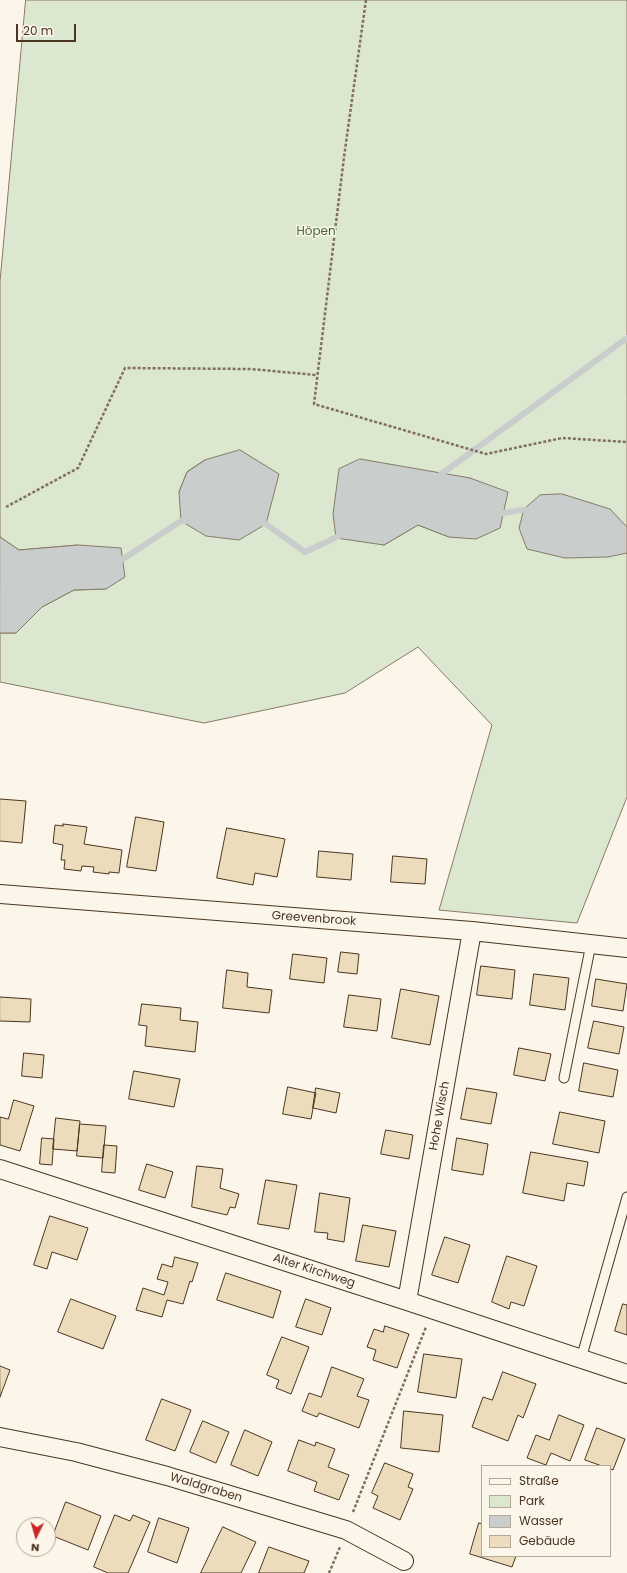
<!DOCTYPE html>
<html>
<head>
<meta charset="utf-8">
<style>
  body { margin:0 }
  #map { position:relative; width:627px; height:1573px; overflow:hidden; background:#fbf6e9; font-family:Poppins,sans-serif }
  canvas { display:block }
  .legend { position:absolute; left:481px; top:1465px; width:130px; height:92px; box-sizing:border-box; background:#fbf6e9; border:1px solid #b4a999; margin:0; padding:5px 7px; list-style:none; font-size:12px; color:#4a3520 }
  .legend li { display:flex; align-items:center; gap:8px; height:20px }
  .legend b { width:20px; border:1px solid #b4a999 }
  .north { position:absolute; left:16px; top:1517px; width:40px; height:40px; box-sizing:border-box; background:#fbf6e9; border:1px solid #b4a999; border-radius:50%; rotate:185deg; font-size:11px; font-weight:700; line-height:16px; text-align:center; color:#4a3520 }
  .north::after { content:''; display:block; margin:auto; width:14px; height:18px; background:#c62828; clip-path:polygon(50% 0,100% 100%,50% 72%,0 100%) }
  .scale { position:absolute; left:16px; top:24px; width:60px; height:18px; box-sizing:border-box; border:2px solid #4a3520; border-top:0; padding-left:5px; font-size:12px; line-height:14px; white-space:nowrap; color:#4a3520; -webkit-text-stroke:3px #fbf6e9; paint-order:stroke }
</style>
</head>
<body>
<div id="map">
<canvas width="627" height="1573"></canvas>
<ul class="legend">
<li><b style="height:5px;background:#fbf6e9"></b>Straße</li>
<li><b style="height:11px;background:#dce7d0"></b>Park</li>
<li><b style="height:11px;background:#c9cecd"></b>Wasser</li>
<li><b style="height:11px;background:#ecdcbc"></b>Gebäude</li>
</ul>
<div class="north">N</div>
<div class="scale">20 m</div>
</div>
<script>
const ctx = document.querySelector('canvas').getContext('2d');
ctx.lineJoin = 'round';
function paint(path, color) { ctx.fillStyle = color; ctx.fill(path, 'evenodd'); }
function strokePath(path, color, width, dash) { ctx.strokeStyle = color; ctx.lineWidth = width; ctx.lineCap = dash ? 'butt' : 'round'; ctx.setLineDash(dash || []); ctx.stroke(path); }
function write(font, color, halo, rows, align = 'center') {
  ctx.font = font + ' Poppins,sans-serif'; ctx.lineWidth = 3; ctx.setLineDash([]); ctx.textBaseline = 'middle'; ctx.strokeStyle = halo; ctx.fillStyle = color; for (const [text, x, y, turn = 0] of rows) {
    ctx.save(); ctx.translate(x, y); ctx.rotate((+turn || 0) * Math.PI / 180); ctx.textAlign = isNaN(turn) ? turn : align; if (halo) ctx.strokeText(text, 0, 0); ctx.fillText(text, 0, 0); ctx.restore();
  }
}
const green = new Path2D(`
  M26 0H627V797L577 923 439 910 492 725 418 647 345 693 204 723 0 682V633H16L42 607 74 590 106 589 78 545 19 550 0 537V282ZM205 460 179 492 187 472ZM470 478 449 537 418 525 384 545Z`);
paint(green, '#dce7d0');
strokePath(green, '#887966', 1);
const water = new Path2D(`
  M240 450 279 474 266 524 239 540 206 536 181 521 179 492 187 472 205 460Z
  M360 459 470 478 508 492 500 528 476 539 449 537 418 525 384 545 336 538 333 514 339 469Z
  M562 494 610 509 627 527V553L608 557 565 558 527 549 519 528 524 509 540 495Z
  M0 537 19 550 78 545 121 548 125 577 106 589 74 590 42 607 16 633H0Z`);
paint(water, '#c9cecd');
strokePath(water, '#887966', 1);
strokePath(new Path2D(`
  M436 478 627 338
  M497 513C509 515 518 507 530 511
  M259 523 266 524 305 552 343 534
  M115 561 123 559 181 521H188`), '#c9cecd', 6);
const building = new Path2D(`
  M0 799 26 801 22 843 0 841Z
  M136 817 164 822 156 871 127 867Z
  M63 824 87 827 84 844 122 850 119 873 109 872V874L93 872 94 867 82 866 81 871 64 869 65 860H61L63 845 53 843 55 825 63 826Z
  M227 828 285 839 277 877 255 873 253 885 217 878Z
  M319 851 353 854 351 880 317 877Z
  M393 856 427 859 425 884 391 882Z
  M341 952 359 954 357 974 338 972Z
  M293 954 327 958 324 983 290 979Z
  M481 966 515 970 512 999 477 995Z
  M227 970 248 973 247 987 272 990 269 1013 223 1008Z
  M534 974 569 978 565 1010 530 1005Z
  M596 979 627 984 623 1011 592 1006Z
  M401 989 439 996 430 1045 392 1038Z
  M349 995 381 999 377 1031 344 1027Z
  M0 997 31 999 30 1022 0 1021Z
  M142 1004 181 1008 180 1020 198 1022 195 1052 145 1046 147 1026 139 1025Z
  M594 1021 624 1027 619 1054 588 1048Z
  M519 1048 551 1054 545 1081 514 1075Z
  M24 1053 44 1055 42 1078 22 1076Z
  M584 1063 618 1070 613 1097 579 1091Z
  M134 1071 180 1079 174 1107 129 1099Z
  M288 1087 316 1093 311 1119 283 1114Z
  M316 1088 340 1093 336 1113 313 1108Z
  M467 1088 497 1093 491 1124 461 1119Z
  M14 1100 34 1106 20 1151 0 1145V1117L8 1119Z
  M560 1112 605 1121 599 1153 553 1144Z
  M56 1118 80 1121 77 1151 53 1149Z
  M80 1124 106 1126 103 1158 77 1156Z
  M386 1130 413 1135 409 1159 381 1154Z
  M42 1138 54 1139 52 1165 40 1164Z
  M457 1138 488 1144 483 1175 452 1170Z
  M104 1145 117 1146 115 1173 102 1172Z
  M531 1152 588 1162 584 1186 567 1183 564 1201 523 1193Z
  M147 1164 173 1172 165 1198 139 1190Z
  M197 1166 223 1169 220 1188 239 1194 235 1208 230 1207 227 1215 192 1207Z
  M266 1180 297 1185 289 1229 258 1224Z
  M320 1193 350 1198 344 1242 327 1239 328 1233 315 1232Z
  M50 1216 88 1228 77 1260 52 1252 47 1269 34 1265Z
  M363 1225 396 1231 389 1267 356 1261Z
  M445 1237 470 1245 458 1283 432 1275Z
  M507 1256 537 1266 524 1306 511 1302 509 1309 492 1302Z
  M175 1257 198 1263 192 1282 190 1281 183 1304 167 1300 162 1317 136 1310 143 1288 164 1295 168 1282 157 1279 162 1264 172 1267Z
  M226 1273 281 1291 273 1318 217 1300Z
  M71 1299 116 1316 103 1349 58 1332Z
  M306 1299 331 1308 322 1335 296 1327Z
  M623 1304 627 1305V1335L615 1331Z
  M385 1326 409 1334 397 1368 373 1360 376 1350 367 1347 374 1329 383 1332Z
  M282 1337 309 1347 291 1394 276 1388 279 1380 267 1375Z
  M424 1354 462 1359 456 1398 418 1392Z
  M0 1366 10 1370 0 1397Z
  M332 1367 364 1379 357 1396 369 1400 359 1428 319 1413 317 1417 302 1411 309 1393 321 1397Z
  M503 1372 536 1384 523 1418 518 1415 508 1441 472 1427 483 1397 492 1400Z
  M162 1399 191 1410 175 1451 146 1440Z
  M404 1411 443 1415 439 1452 401 1448Z
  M559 1415 584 1425 570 1461 551 1453 546 1465 527 1458 536 1435 549 1440Z
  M203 1421 229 1432 216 1463 190 1452Z
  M597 1428 625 1439 613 1470 610 1469V1466H602L585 1460Z
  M245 1430 272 1442 258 1476 231 1465Z
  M299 1440 315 1446 316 1442 335 1449 328 1467 349 1475 339 1500 314 1491 317 1482 288 1471Z
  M385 1463 413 1474 408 1487 413 1489 400 1520 373 1508 378 1496 372 1493Z
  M66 1502 101 1516 88 1550 53 1536Z
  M115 1515 130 1521 133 1515 150 1522 128 1573H108L94 1567Z
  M159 1518 189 1528 177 1563 148 1552Z
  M479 1523 482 1524V1556H516L512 1567 470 1554Z
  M223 1527 256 1542 241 1573H201Z
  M269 1547 309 1561 304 1573H259Z`);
paint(building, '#ecdcbc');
strokePath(building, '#4a3520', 1);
const service = new Path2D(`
  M564 1078 591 944
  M581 1359 627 1197`);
const minor = new Path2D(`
  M0 894 472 931 627 948
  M0 1169 407 1301 627 1374
  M407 1301 472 931
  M0 1437 76 1452 167 1476 346 1530 404 1561`);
strokePath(service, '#4a3520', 11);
strokePath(minor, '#4a3520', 20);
strokePath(new Path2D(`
  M366 0 344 157 314 404 486 454 562 438 627 442
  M6 507 78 468 125 368 251 369 316 375
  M353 1512 426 1327
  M329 1573 340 1547`), '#7f6f5c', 2.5, [3, 2]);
strokePath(service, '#fbf6e9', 9);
strokePath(minor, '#fbf6e9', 18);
write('12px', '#436837', '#fbf6e9', [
  ["Höpen",316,232]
]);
write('12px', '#4a3520', '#fbf6e9', [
  ["Greevenbrook",314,919,4],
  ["Hohe Wisch",440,1116,-80],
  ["Alter Kirchweg",314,1271,18],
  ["Waldgraben",206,1488,17]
]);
</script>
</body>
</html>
